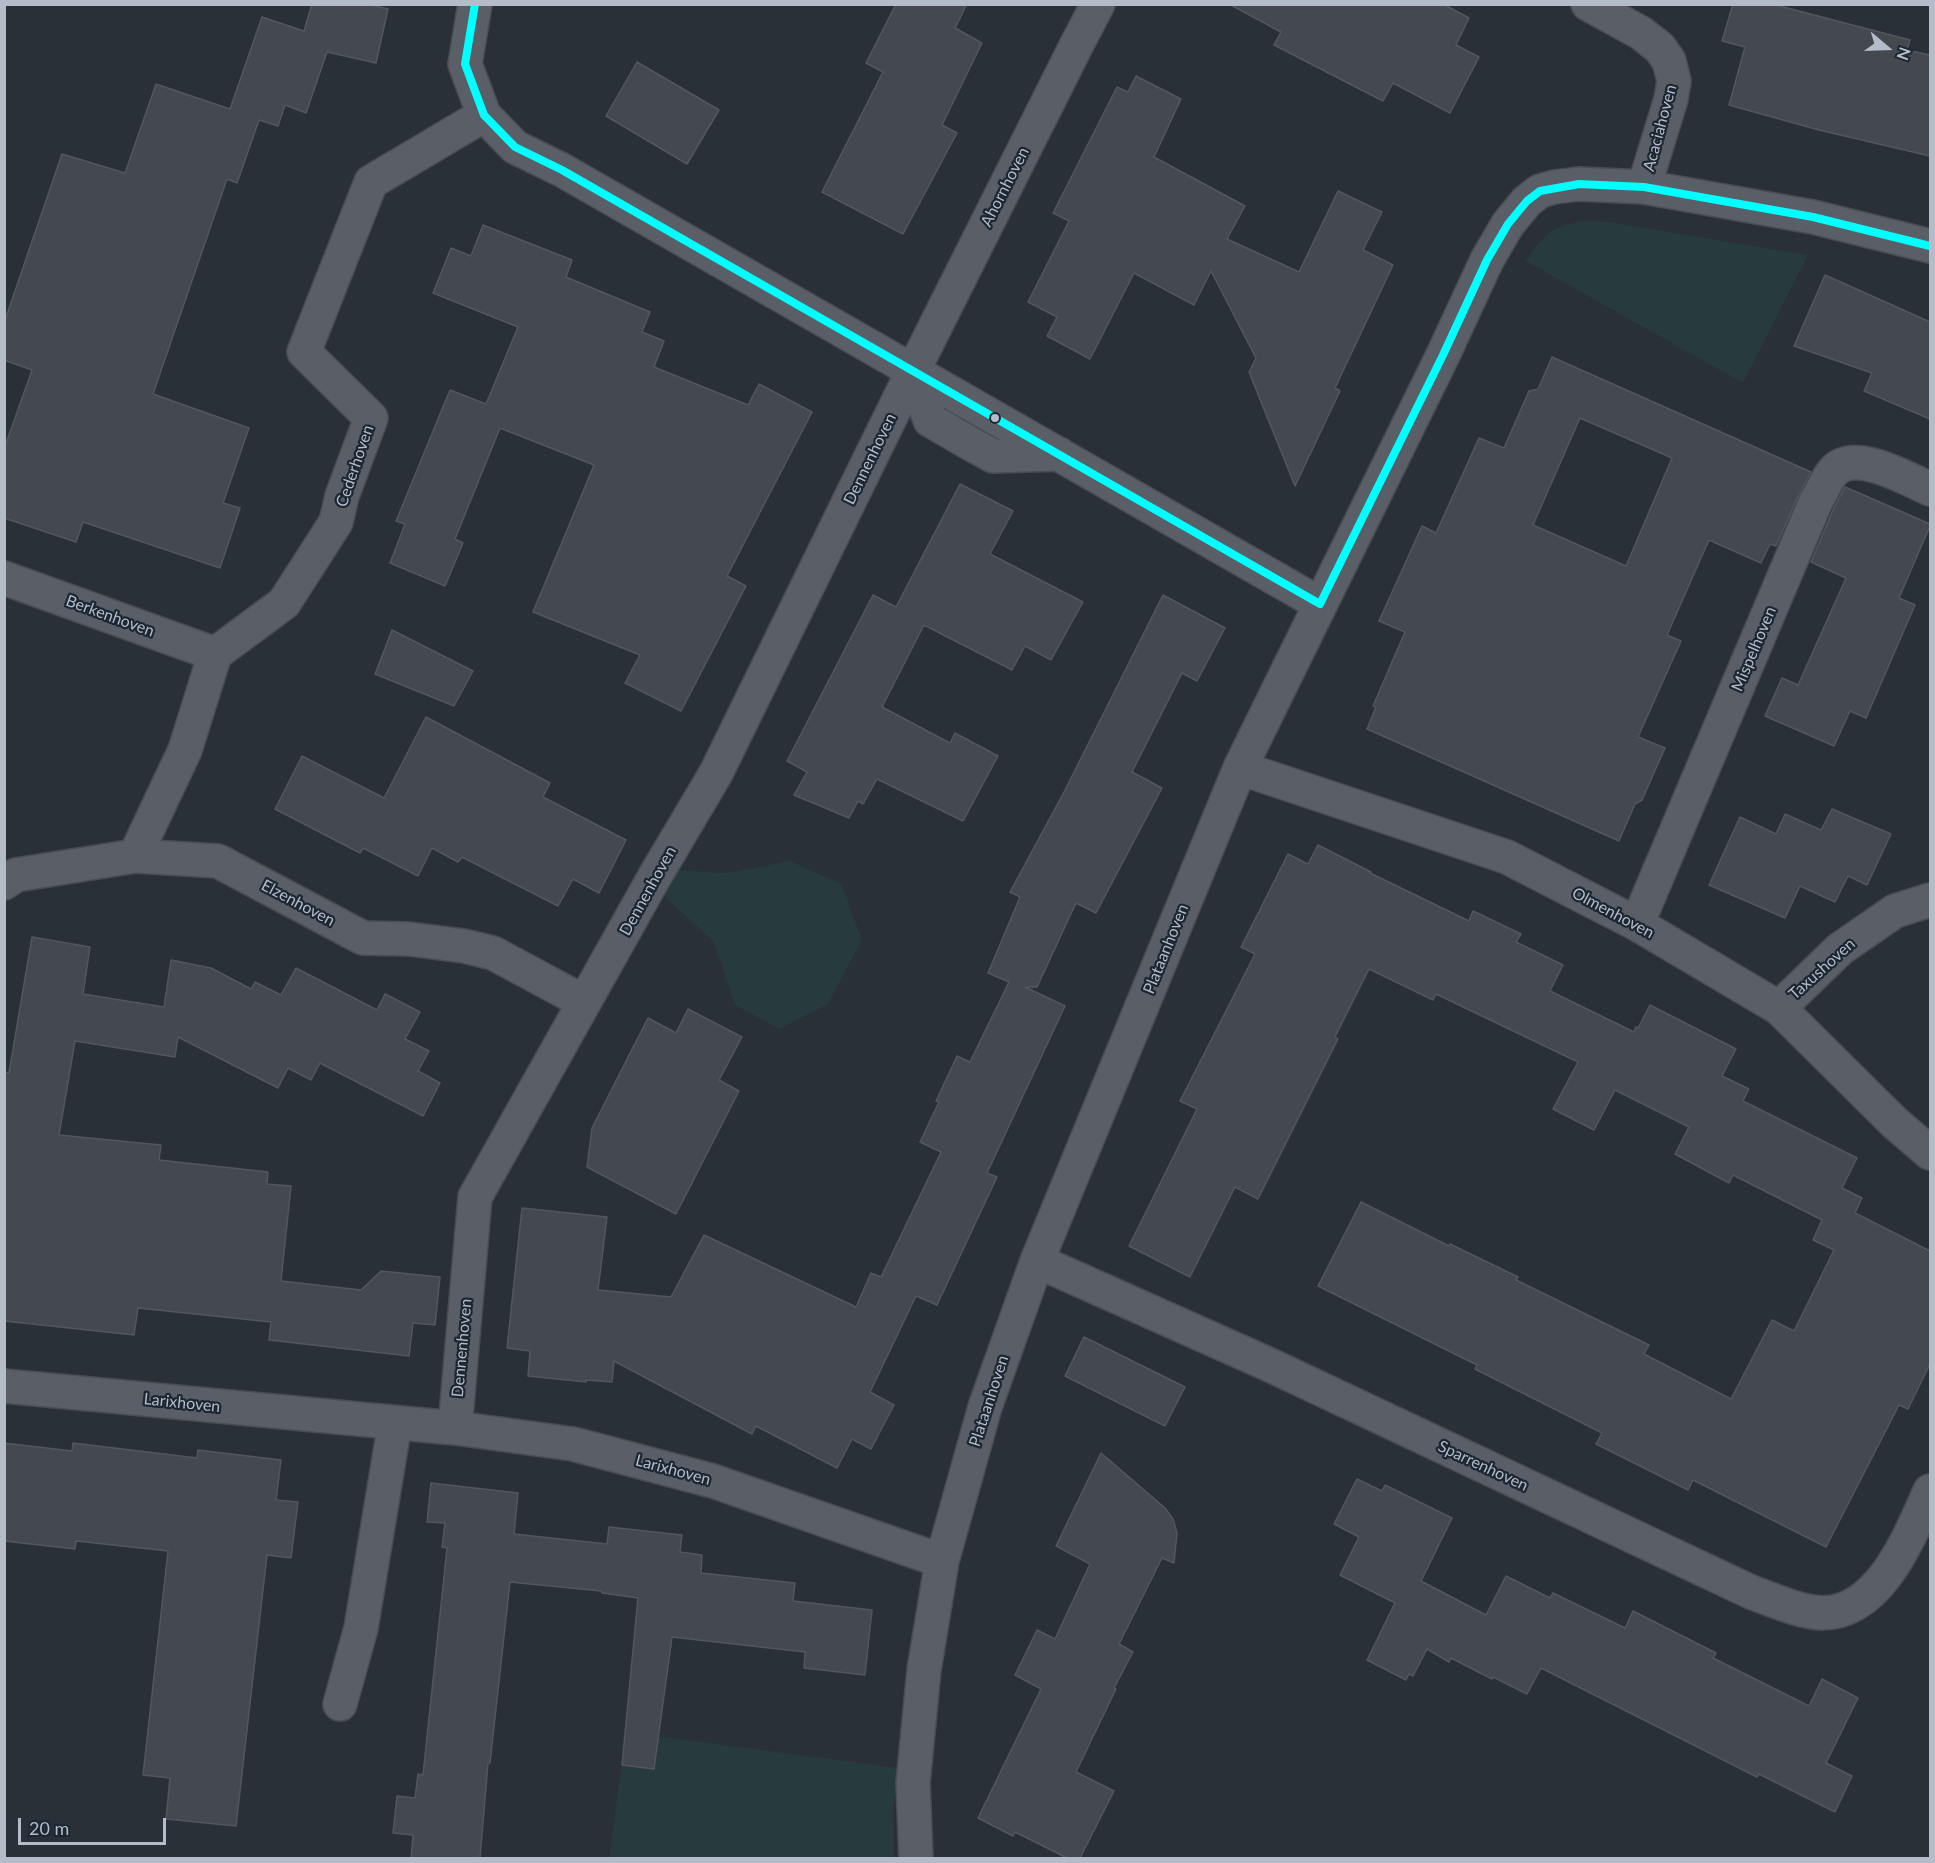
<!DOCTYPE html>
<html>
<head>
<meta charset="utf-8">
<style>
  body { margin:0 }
  #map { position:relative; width:1935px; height:1863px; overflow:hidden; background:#2a3038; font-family:Lato,sans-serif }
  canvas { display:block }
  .frame { position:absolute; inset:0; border:6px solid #b4bcc9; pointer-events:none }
  .north { position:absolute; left:1857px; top:18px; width:60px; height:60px; -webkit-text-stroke:4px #1d2633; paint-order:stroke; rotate:109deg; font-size:16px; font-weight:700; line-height:24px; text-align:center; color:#b4bcc9 }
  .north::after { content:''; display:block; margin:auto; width:21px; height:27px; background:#b4bcc9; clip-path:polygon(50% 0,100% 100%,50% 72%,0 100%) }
  .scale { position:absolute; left:18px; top:1818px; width:148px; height:27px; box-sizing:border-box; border:3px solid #b4bcc9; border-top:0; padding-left:8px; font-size:18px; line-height:21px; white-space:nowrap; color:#b4bcc9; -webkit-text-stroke:4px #1d2633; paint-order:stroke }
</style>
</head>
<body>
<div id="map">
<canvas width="1935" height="1863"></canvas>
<div class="frame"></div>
<div class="north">N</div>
<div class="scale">20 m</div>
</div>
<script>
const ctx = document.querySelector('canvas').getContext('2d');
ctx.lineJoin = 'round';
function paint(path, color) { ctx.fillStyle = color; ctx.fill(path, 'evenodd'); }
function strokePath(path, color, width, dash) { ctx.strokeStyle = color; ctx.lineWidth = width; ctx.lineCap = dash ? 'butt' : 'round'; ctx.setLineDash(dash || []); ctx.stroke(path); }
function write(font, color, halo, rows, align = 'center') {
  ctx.font = font + ' Lato,sans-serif'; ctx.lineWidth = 4.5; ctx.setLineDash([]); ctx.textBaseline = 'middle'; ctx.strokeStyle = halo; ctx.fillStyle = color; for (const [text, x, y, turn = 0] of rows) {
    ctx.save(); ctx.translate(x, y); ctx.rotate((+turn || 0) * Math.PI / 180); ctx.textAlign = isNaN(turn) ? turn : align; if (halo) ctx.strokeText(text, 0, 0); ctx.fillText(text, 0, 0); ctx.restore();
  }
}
paint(new Path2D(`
  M1583 221 1610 222 1808 255 1743 383 1526 261C1545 234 1550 227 1583 221Z
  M790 861 841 884 862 940 828 1004 779 1029 735 1005 714 942 662 894 674 870 726 873Z
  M626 1732 898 1768 893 1809 894 1858H609Z`), '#273a3e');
const building = new Path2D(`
  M312 4H367L388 9 376 63 327 52 306 113 285 105 278 126 259 120 237 183 227 179 153 394 249 428 223 503 240 508 220 568 83 522 76 542 4 518V449L32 370 4 360V323L62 154 125 173 156 84 230 109 262 17 304 31Z
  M896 4H967L955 28 982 43 942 125 957 133 903 234 822 192 883 72 866 63Z
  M1229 4H1443L1469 18 1456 45 1479 57 1450 113 1393 83 1383 101 1274 45 1281 32Z
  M1733 4H1772L1910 40 1907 50 1930 55V156L1819 130 1729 105 1745 47 1722 41Z
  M637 62 719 110 687 164 606 116Z
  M1136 76 1181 99 1154 157 1245 206 1227 239 1299 272 1338 191 1382 212 1363 250 1393 265 1335 388 1340 391 1295 486 1249 372 1256 358 1211 271 1194 305 1134 273 1090 359 1047 336 1057 317 1028 302 1069 221 1053 213 1117 87 1128 92Z
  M483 225 572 260 566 277 650 312 642 332 664 341 654 367 748 405 759 384 812 412 727 576 746 586 681 711 625 683 640 655 533 612 594 465 500 428 455 539 463 543 445 586 390 563 405 524 396 521 450 390 486 404 518 327 433 293 451 248 471 256Z
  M1825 275 1930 322V419L1864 391 1872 373 1794 346Z
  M1552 357 1811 472 1799 494 1776 546 1770 544 1761 563 1709 540 1667 635 1681 641 1638 737 1665 748 1642 800 1635 804 1619 841 1367 729 1376 707 1373 706 1405 632 1379 621 1422 526 1436 533 1479 438 1504 448 1529 391 1538 389ZM1580 418 1672 458 1626 566 1533 525Z
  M960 484 1013 511 990 554 1083 602 1051 660 1025 646 1012 670 924 625 882 707 950 743 955 733 998 756 963 821 877 779 863 804 858 801 849 818 794 795 807 772 787 761 873 595 896 607Z
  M1845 487 1930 524V526L1899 598 1915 605 1866 718 1850 711 1834 746 1765 716 1782 678 1798 685 1846 578 1811 562 1833 510Z
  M1163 595 1225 628 1197 681 1182 673 1132 772 1162 788 1096 913 1076 903 1037 987H1025L1065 1006 987 1173 997 1177 937 1305 916 1296 870 1392 894 1405 871 1449 852 1439 837 1468 756 1426 752 1434 614 1361 612 1382 586 1380V1382L528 1376 530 1351 507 1348 522 1208 607 1217 598 1290 671 1297 704 1235 856 1307 871 1273 881 1277 941 1152 920 1142 939 1102 936 1101 957 1056 970 1062 1009 982 988 973 1020 897 1010 892 1064 792Z
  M392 630 473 671 454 706 375 674Z
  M426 717 550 783 543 797 626 840 599 893 573 879 558 906 462 857 458 862 432 848 418 876 363 848 360 853 275 809 302 756 384 798Z
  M1832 809 1891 834 1867 885 1848 876 1835 902 1800 886 1785 918 1709 885 1740 817 1776 834 1785 814 1821 830Z
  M1318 845 1371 872 1370 873 1469 921 1473 911 1521 934 1516 942 1563 965 1550 991 1634 1032 1636 1027 1638 1028 1650 1005 1736 1049 1722 1076 1749 1089 1743 1101 1857 1158 1842 1188 1862 1198 1855 1213 1930 1251V1364L1908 1409 1899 1405 1826 1547 1693 1480 1688 1490 1596 1444 1602 1433 1475 1369 1477 1365 1318 1286 1361 1202 1449 1246 1450 1244 1518 1277 1516 1280 1649 1345 1644 1354 1731 1399 1772 1320 1794 1331 1834 1250 1813 1240 1822 1220 1733 1175 1729 1183 1675 1154 1689 1127 1615 1090 1594 1130 1553 1109 1578 1062 1436 994 1433 1000 1369 969 1335 1037 1338 1039 1258 1199 1235 1187 1190 1277 1129 1246 1197 1109 1180 1101 1255 954 1241 947 1288 854 1308 864Z
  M32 937 90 947 83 994 164 1007 171 960 211 968 251 989 255 982 281 995 296 968 377 1010 385 994 420 1012 405 1039 429 1051 418 1071 440 1083 423 1116 320 1063 311 1080 288 1068 278 1088 178 1037 175 1057 75 1041 59 1135 161 1145 159 1160 268 1172 267 1184 291 1186 281 1281 361 1290 381 1271 440 1277 435 1325 413 1323 409 1356 269 1340 271 1322 138 1308 134 1335 4 1321V1072L9 1073Z
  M688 1009 742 1037 719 1080 739 1091 676 1214 587 1167 592 1128 648 1018 676 1033Z
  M1084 1337 1185 1387 1165 1426 1065 1376Z
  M4 1443 72 1451 73 1443 197 1458 198 1450 281 1460 276 1500 298 1502 291 1558 267 1555 236 1826 166 1819 170 1778 143 1775 168 1551 76 1541 75 1549 4 1541Z
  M1101 1453 1165 1508 1173 1519 1177 1533 1174 1563 1162 1558 1119 1644 1133 1652 1114 1688 1116 1689 1076 1772 1114 1791 1080 1858H1067L1015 1832 1013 1836 978 1818 1041 1689 1015 1675 1037 1630 1055 1639 1090 1564 1056 1546Z
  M1357 1479 1382 1491 1385 1485 1452 1518 1421 1581 1486 1615 1506 1576 1550 1598 1553 1593 1625 1628 1633 1611 1716 1653 1713 1658 1809 1706 1822 1679 1858 1698 1826 1763 1852 1776 1835 1812 1759 1774 1757 1777 1541 1668 1527 1694 1493 1677 1492 1679 1451 1658 1449 1662 1427 1649 1413 1676 1409 1674 1406 1680 1367 1660 1395 1603 1340 1575 1359 1537 1334 1524Z
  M431 1483 518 1493 514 1534 607 1544 609 1527 682 1535 680 1552 702 1555 701 1573 795 1583 793 1601 872 1610 865 1675 804 1668 805 1652 672 1637 654 1769 622 1765 638 1598 602 1593 601 1591 510 1582 490 1763H488L480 1858H411L413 1835 393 1833 397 1796 415 1798 418 1774 423 1775 447 1548 442 1547 445 1523 427 1522Z`);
paint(building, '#444950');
strokePath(building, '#52575f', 1.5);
const minor = new Path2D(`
  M475 4 465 64 484 115 515 147 562 170 1320 604
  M1588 4 1641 33 1660 48 1669 61 1674 81 1671 99 1644 187
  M913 371 930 420 966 441 993 456 1059 454
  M4 578 215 654
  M1240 768 1507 857 1637 924 1779 1008 1894 1122 1930 1153
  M135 856 185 750 215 654 284 603 336 522 342 496 371 418 304 352 371 182 484 115
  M4 883 16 875 135 856 218 861 363 938 409 939 464 946 493 953 584 1002
  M1637 924 1816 501C1822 492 1826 480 1833 472 1854 447 1907 479 1930 489
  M1779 1008 1840 949 1895 911 1930 900
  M1037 1261 1270 1365 1751 1592C1773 1600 1799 1612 1822 1613 1881 1613 1910 1535 1930 1491
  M4 1386 455 1428 573 1444 713 1481 942 1561
  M455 1428 475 1197 655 876 716 773 913 371 1076 46 1098 4
  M340 1704 361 1628 395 1423
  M916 1858 913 1783 924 1670 942 1561 985 1407 1037 1261 1240 768 1443 355 1487 260 1508 224 1527 201 1540 191 1554 187 1579 184 1644 187 1813 217 1930 246`);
strokePath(minor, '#484c53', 36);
strokePath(minor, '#5a5e66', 33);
strokePath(new Path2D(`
  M475 4 465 64 484 115 515 147 562 170 1320 604 1443 355 1487 260 1508 224 1527 201 1540 191 1579 184 1644 187 1813 217 1930 246`), '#0ff', 8);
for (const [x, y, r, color] of [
  [995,418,5,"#b4bcc9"]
]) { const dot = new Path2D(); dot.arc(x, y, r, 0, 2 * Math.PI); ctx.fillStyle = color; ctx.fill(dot); strokePath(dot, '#1d2633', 2); }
write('16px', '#b4bcc9', '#1d2633', [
  ["Acaciahoven",1660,128,-75],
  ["Ahornhoven",1005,187,-63],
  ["Dennenhoven",870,459,-64],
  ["Cederhoven",355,466,-71],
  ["Berkenhoven",110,616,20],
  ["Mispelhoven",1754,649,-67],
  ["Dennenhoven",648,891,-61],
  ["Elzenhoven",298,903,28],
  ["Olmenhoven",1613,913,28],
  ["Plataanhoven",1166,949,-68],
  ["Taxushoven",1822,969,-42],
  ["Dennenhoven",462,1348,-85],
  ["Plataanhoven",989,1401,-72],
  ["Larixhoven",182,1403,6],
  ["Sparrenhoven",1483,1466,25],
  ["Larixhoven",673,1470,15]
]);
</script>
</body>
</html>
